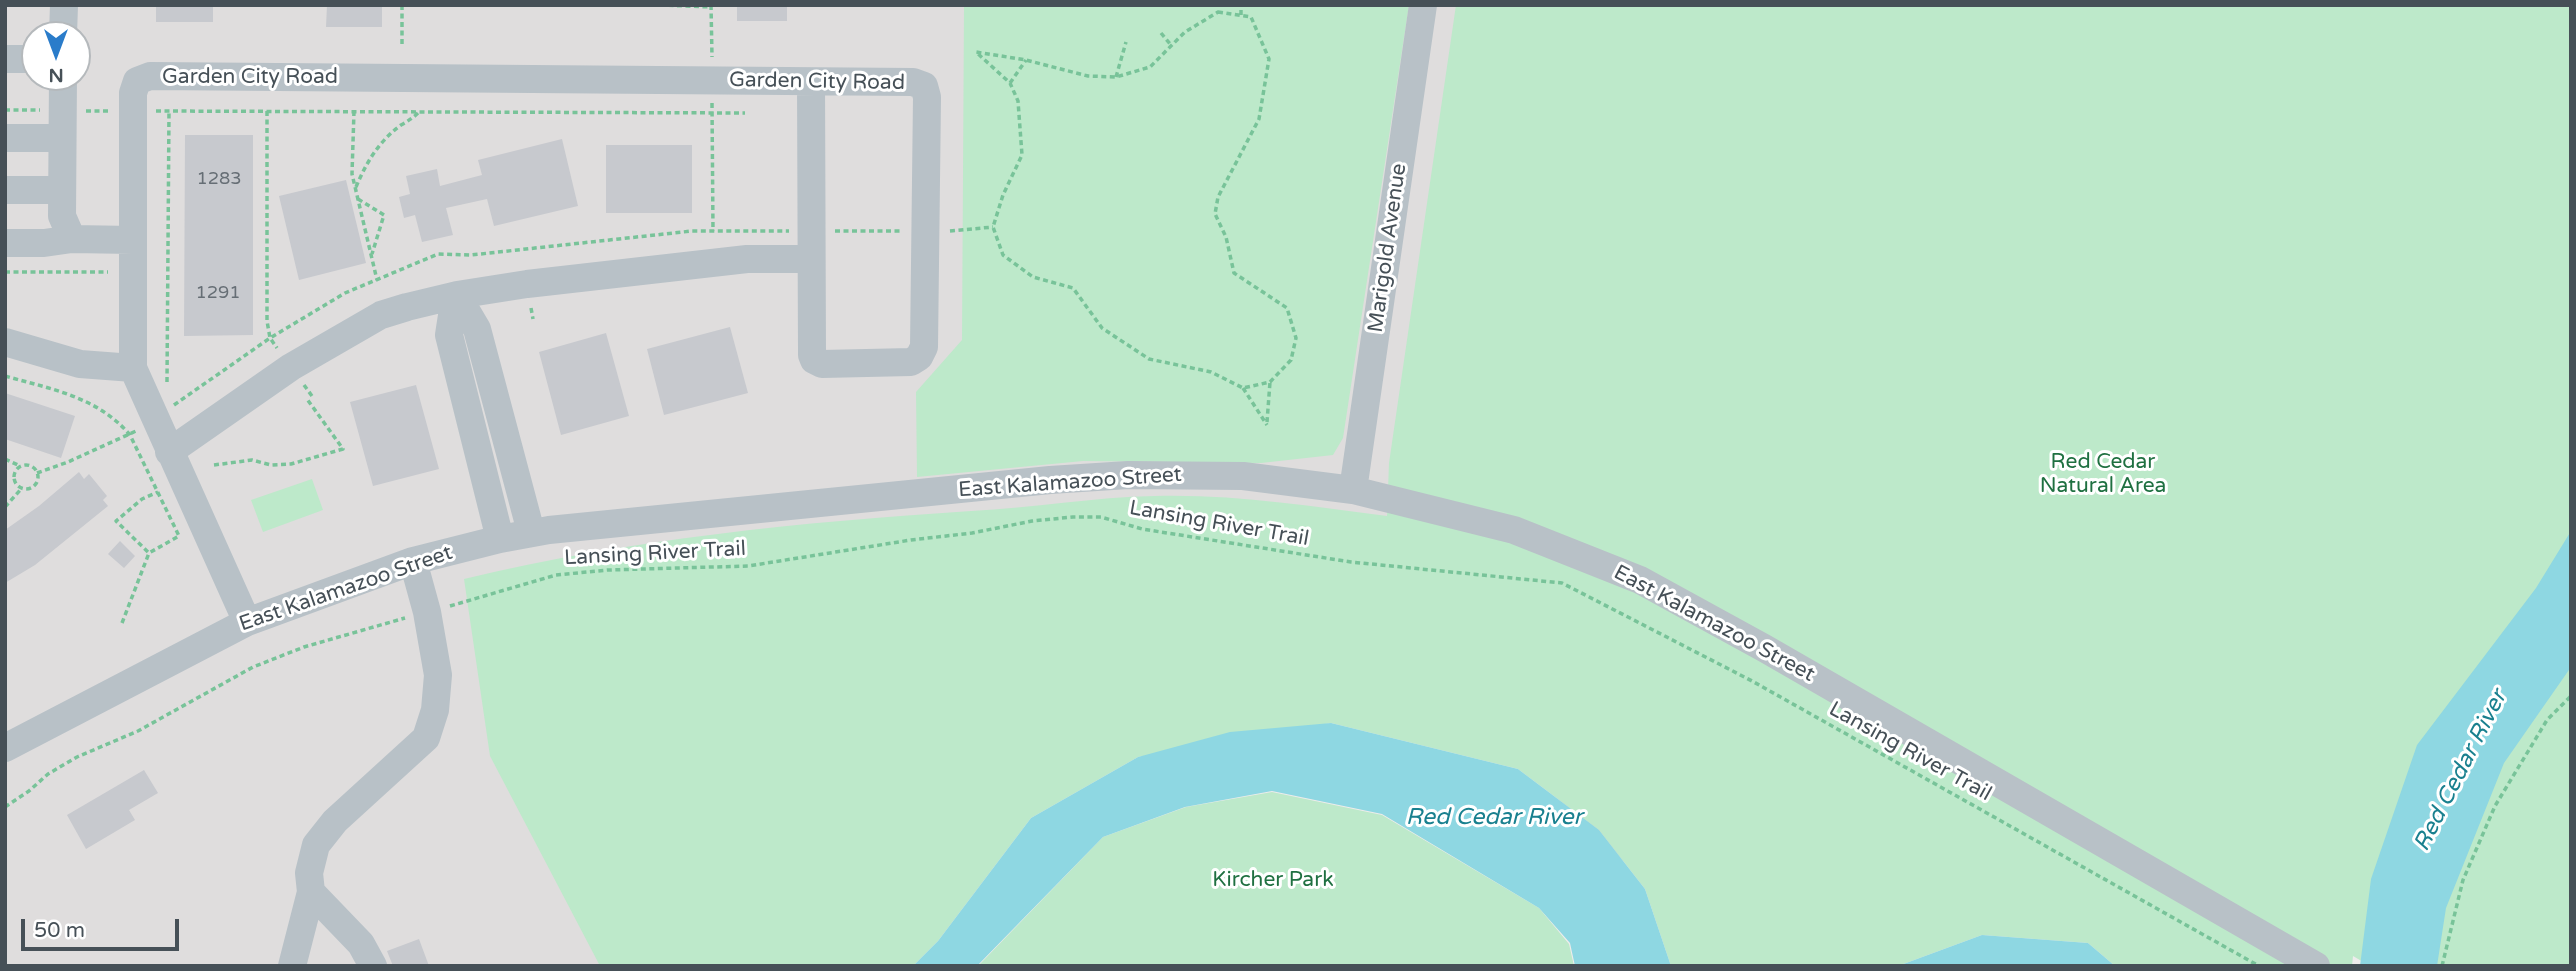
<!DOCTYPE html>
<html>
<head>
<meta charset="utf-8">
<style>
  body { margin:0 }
  #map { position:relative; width:2576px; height:971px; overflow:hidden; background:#eeecec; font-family:"Varela Round",sans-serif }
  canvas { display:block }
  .frame { position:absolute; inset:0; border:7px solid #465057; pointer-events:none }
  .north { position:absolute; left:21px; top:21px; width:70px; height:70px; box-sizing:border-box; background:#fff; border:2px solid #b5b9bc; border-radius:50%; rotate:180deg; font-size:19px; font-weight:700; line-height:28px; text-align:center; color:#465057 }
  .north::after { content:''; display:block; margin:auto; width:24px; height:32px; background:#2a7cca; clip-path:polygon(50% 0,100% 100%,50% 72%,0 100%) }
  .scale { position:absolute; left:21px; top:919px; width:158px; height:32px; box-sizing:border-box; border:4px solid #465057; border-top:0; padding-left:9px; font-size:21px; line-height:24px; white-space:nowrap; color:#465057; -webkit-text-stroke:5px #fff; paint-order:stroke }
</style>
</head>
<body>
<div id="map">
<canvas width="2576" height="971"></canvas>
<div class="frame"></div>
<div class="north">N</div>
<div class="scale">50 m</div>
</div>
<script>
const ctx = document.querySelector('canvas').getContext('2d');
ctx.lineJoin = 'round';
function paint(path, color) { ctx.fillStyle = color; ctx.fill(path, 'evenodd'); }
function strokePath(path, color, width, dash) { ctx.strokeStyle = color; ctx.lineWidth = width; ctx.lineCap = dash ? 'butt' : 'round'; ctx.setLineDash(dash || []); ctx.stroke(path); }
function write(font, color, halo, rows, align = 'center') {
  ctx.font = font + ' "Varela Round",sans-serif'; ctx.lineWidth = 6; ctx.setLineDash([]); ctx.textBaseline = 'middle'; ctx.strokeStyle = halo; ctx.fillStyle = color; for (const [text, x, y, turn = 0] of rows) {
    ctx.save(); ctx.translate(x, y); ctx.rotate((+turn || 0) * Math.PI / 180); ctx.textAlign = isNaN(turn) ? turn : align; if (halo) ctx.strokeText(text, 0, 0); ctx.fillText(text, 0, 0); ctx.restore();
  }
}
paint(new Path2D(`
  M5 5H2571L2091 934 1650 886 1520 763 1331 717 1137 751 1026 814 903 966H5ZM35 35H77V77H35Z`), '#dfdddd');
paint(new Path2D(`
  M964 5H1409L1343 438 1333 455 1261 463 1083 461 917 477 916 392 962 340Z
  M1456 5H2571V966H2370L2353 956 2352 966H2115L2088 943 1982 935 1898 966H1671L1645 889 1599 830 1518 769 1331 723 1138 757 1031 818 938 941 913 966H600L490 756 464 579C630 539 801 522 971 511 1033 508 1094 497 1155 496 1233 494 1310 506 1387 516L1389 463Z
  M312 479 323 510 263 532 251 500Z
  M1272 792 1382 815 1539 908 1569 944 1574 966H978L1103 837 1186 807Z`), '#bde9ca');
paint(new Path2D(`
  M2571 531V667L2504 763 2446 908 2437 966H2360L2371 879 2417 745 2536 588Z
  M1331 723 1518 769 1599 830 1645 889 1671 966H1575L1570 943 1539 908 1382 814 1272 791 1185 807 1103 837 977 966H913L938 941 1031 818 1138 757 1230 732Z
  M1982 935 2088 943 2115 966H1898Z`), '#8ed7e2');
paint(new Path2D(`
  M156 5H213V22H156Z
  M327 5H382V27H326Z
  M737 5H787V21H737Z
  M185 135H253V335L184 336Z
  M562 139 578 206 494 226 487 199 446 208 453 235 422 242 415 215 404 218 399 197 410 194 406 176 437 169 440 186 482 175 478 160Z
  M606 145H692V213H606Z
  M346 180 366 263 299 280 279 196Z
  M730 327 748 393 664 415 647 349Z
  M606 333 629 416 561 435 539 352Z
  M416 385 439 469 373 486 350 402Z
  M5 393 75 416 61 458 5 439Z
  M79 472 84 479 89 474 107 496 103 500 108 506 35 565 5 583V530L39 506Z
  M120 541 135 556 124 568 108 554Z
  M144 770 158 793 129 810 135 820 86 849 67 815Z
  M419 939 429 966H393L387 951Z`), '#c7c9ce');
strokePath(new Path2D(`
  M402 5V45
  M660 5 711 7
  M711 5 712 57
  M1218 12 1251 17 1269 59 1259 119 1218 197 1215 214 1226 237 1234 273 1287 308 1296 338 1291 360 1270 382 1243 388 1211 372 1149 359 1102 328 1073 288 1033 277 1003 255 993 227 1003 195 1022 155 1018 101 1010 83 976 52 1026 60 1088 76 1116 77 1150 67 1185 32Z
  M1241 15V5
  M1161 33 1171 45
  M1116 77 1126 42
  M1010 83 1026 60
  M712 103 713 231
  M5 110H40
  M86 111H110
  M156 111 745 113
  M267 111V321L270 338 277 348
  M354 111 352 174 377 280
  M356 187C366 163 379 141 401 125 408 121 413 118 419 112
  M358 199 384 215 372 254
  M835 231H901
  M950 231 993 227
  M5 272H108
  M531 308 533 319
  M5 376C51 389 98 397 130 435L179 536 149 553
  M167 382 169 111
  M304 385 312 396
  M1243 388 1267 425
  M174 405 270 338 345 293 438 254 471 255 692 231H789
  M1267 422 1270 382
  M5 459 20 466
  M214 465 252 460 271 465 291 464 343 449 307 399
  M14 477a12 12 0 1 1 24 0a12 12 0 1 1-24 0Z
  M37 473 68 462 136 431
  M5 507 22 488
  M450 606 556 575 608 570 748 566 911 540 972 533 1032 521 1073 517H1101L1142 529 1351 562 1562 583 1752 681 2259 966
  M122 623 149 553 116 521 142 499 158 492
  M5 807 29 791 48 774 77 757 138 731 253 667 304 647 405 618
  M2442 966 2463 880 2495 806 2547 720 2571 696`), '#78c399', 3.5, [5, 3.5]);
strokePath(new Path2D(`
  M63 35 64 5
  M5 59H35
  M63 77 62 216 72 239 133 240
  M5 138H62
  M5 190H62
  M5 243H44L72 239
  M457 295 477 329 531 532
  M455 296 449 335 500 539
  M5 342 80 364 133 368
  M169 452 291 367 381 315 407 307 457 295 527 284 747 259H811
  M1353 490 1423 5
  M247 622 133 368V93L137 81 150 76 913 82 924 86 927 97 924 347 919 357 911 362 822 364 814 360 812 355 811 82
  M5 748 247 622 413 561 500 539 549 530 1050 480 1128 475 1243 476 1353 490 1514 530 1640 580 1764 648 2316 966
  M311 892 361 944 373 966
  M292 966 311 892 309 873 316 845 335 821 426 738 435 710 438 675 427 612 413 561`), '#b8c1c7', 28);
write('18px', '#666e75', null, [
  ["1283",219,179],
  ["1291",218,293]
]);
write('21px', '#465057', '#fff', [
  ["Garden City Road",250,77],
  ["Garden City Road",817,82,1],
  ["Marigold Avenue",1388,248,-82],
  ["East Kalamazoo Street",1070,483,-4],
  ["Lansing River Trail",1219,524,10],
  ["Lansing River Trail",655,554,-3],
  ["East Kalamazoo Street",346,589,-19],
  ["East Kalamazoo Street",1714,624,28],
  ["Lansing River Trail",1910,752,29]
]);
write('21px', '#1f7041', '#fff', [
  ["Red Cedar",2103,462],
  ["Natural Area",2103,486],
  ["Kircher Park",1273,880]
]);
write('italic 23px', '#19808f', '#fff', [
  ["Red Cedar River",2461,771,-63],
  ["Red Cedar River",1494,818]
]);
</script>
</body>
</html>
